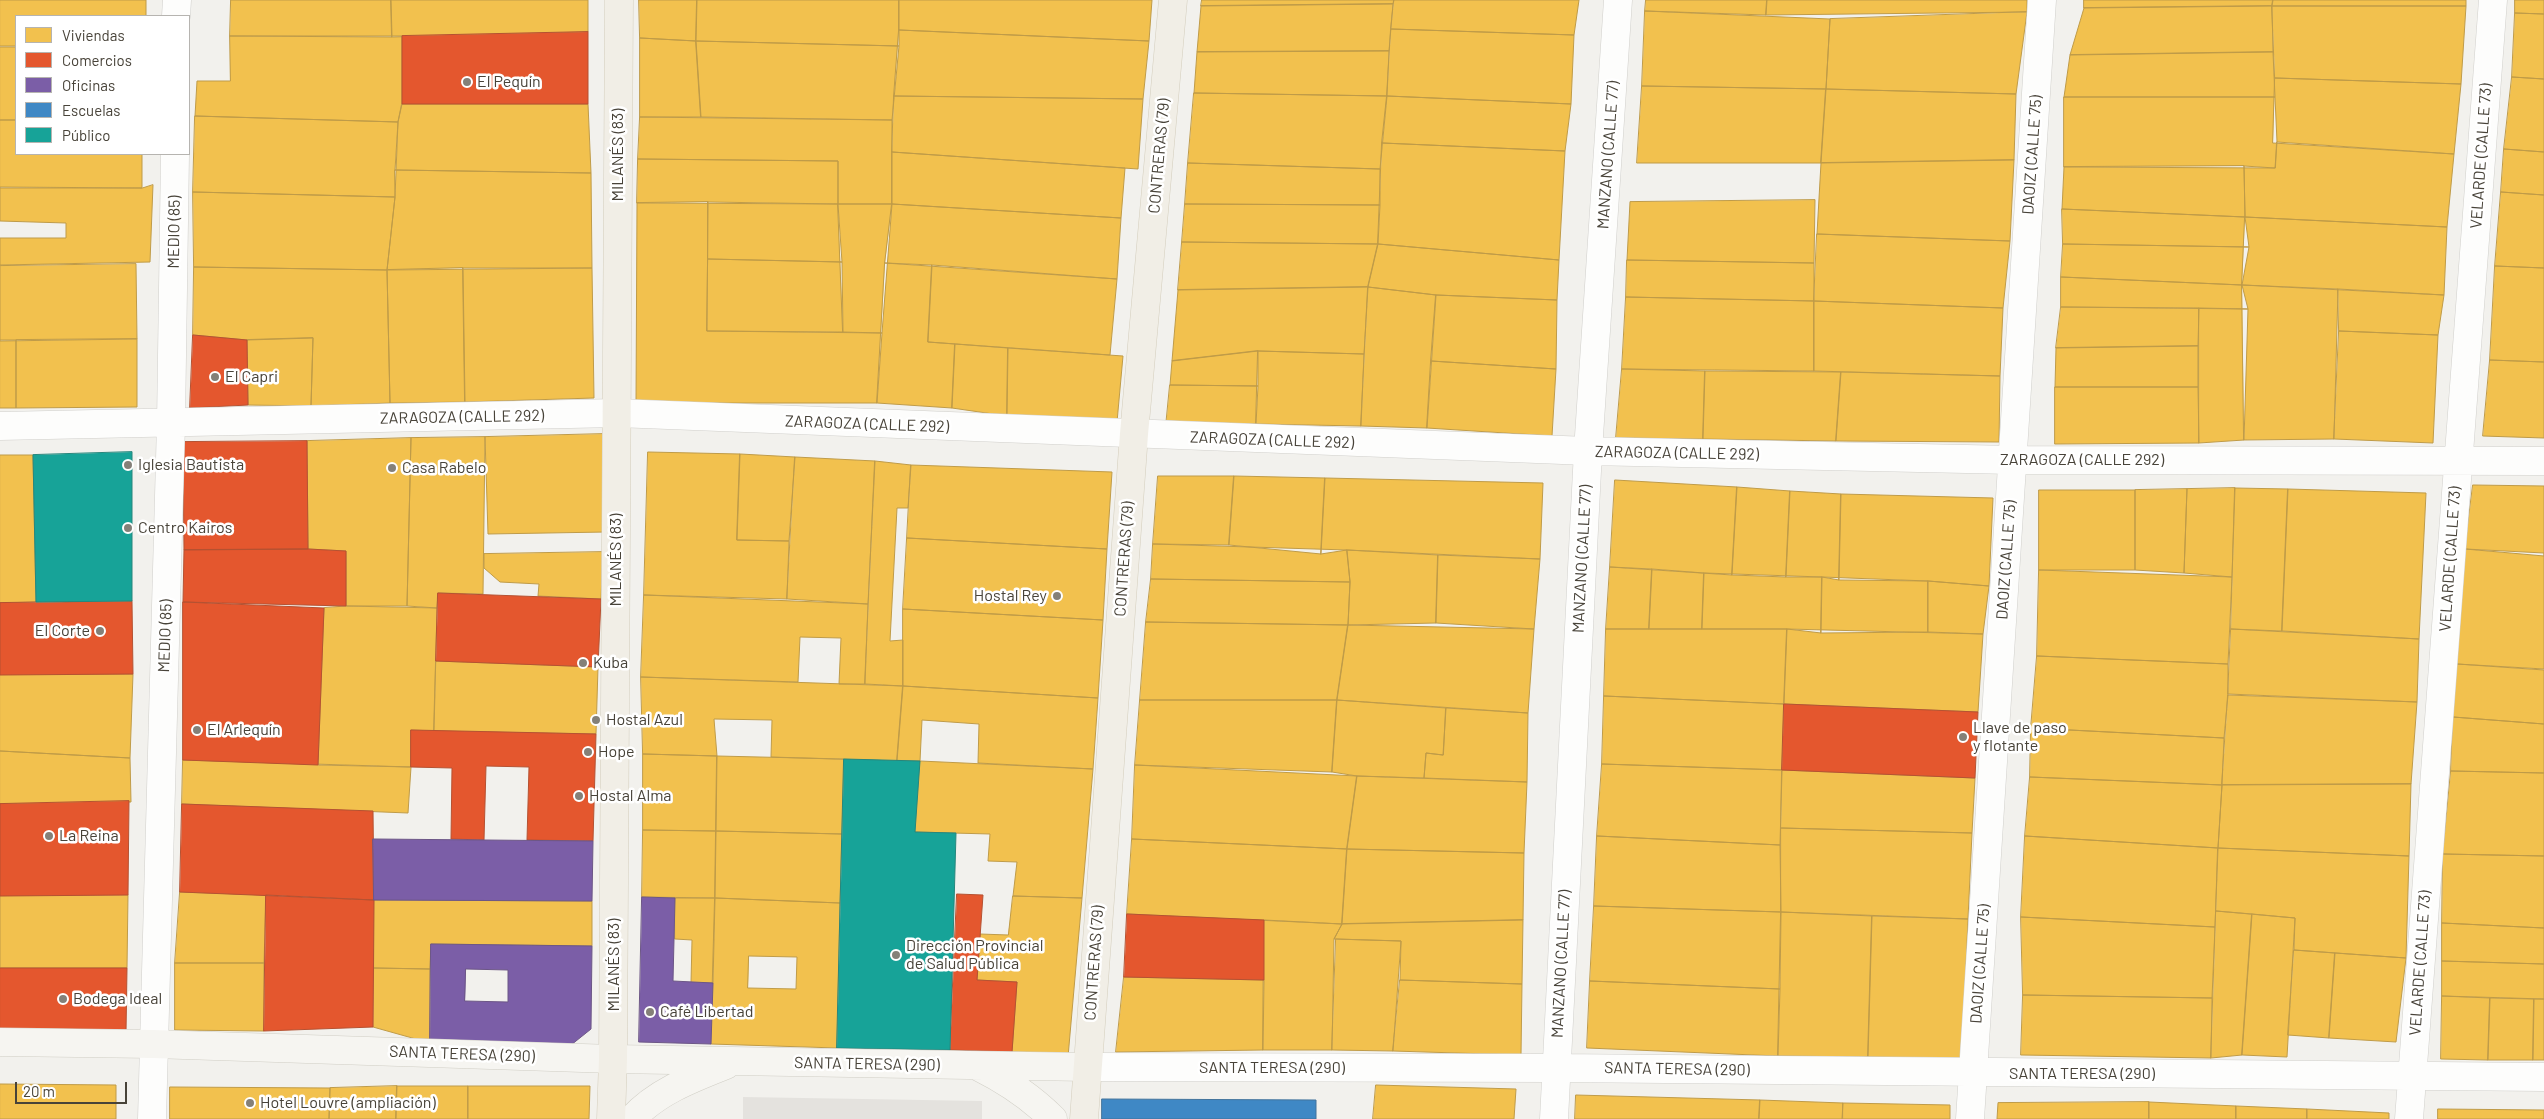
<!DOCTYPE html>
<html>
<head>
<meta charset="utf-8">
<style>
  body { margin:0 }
  #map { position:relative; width:2544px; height:1119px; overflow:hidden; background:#f2f1ed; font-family:Barlow,sans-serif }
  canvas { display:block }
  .legend { position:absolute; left:15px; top:15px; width:175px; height:140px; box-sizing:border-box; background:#fff; border:1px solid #b6b4b0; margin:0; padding:6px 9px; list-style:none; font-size:15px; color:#484339 }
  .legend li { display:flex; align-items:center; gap:10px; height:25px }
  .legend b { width:25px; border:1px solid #b6b4b0 }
  .scale { position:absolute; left:15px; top:1082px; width:112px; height:22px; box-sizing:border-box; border:2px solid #484339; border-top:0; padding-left:6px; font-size:15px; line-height:18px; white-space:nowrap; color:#484339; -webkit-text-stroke:4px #fff; paint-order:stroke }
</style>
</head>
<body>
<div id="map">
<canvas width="2544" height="1119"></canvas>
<ul class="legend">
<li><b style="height:14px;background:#f2c14e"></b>Viviendas</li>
<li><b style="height:14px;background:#e4572e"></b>Comercios</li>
<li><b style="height:14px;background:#7b5ea7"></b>Oficinas</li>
<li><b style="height:14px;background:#3f88c5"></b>Escuelas</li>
<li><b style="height:14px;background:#17a398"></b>Público</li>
</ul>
<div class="scale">20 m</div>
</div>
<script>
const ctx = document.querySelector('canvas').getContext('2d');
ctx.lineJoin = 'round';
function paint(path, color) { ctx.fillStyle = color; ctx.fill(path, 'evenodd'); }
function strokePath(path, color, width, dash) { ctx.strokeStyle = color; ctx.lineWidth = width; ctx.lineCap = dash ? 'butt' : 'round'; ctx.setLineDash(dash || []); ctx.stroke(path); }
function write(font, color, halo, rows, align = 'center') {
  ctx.font = font + ' Barlow,sans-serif'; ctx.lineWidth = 5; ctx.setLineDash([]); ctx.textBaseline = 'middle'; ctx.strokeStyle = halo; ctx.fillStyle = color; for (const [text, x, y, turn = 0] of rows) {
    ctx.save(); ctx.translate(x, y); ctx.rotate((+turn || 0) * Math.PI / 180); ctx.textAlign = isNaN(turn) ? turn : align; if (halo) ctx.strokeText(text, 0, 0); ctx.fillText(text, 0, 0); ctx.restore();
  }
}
paint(new Path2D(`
  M743 1097 982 1101V1119H743Z`), '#e4e2de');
const homes = new Path2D(`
  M0 0H146V16H16V46H0Z
  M231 0H391L392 37 230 36Z
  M391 0H588V32L392 37Z
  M639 0H697L696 41 640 38Z
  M697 0H899V46L696 41Z
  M899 0H1152L1149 41 899 30Z
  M1202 0H1394L1393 4 1201 6Z
  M1394 0H1579L1574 35 1391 29Z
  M1646 0H1767L1766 15 1645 11Z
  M1767 0H2027V12L1766 15Z
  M2084 0H2273L2272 6 2084 8Z
  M2273 0H2466V6H2272Z
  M2515 0H2544V14L2515 13Z
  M1393 4 1389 51 1197 52 1201 6Z
  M2272 6H2466L2461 84 2275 78Z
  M2272 6 2273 52 2070 55 2084 8Z
  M1645 11 1830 19 1826 89 1642 86Z
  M2027 12 2016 94 1826 89 1830 19Z
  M2515 13 2544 14V79L2512 77Z
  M1391 29 1574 35 1571 104 1387 96Z
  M899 30 1149 41 1143 99 894 96Z
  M230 36H402V104L398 122 195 116 197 81H230Z
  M640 38 696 41 701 117H640Z
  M696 41 899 46 892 120 701 117Z
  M0 47H16V120H0Z
  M1389 51 1387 96 1194 93 1197 52Z
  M2273 52 2275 97H2064L2070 55Z
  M2512 77 2544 79V152L2504 149Z
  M2275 78 2461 84 2454 154 2273 143Z
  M1642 86 1826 89 1821 163H1637Z
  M1826 89 2016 94 2014 160 1821 163Z
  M1194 93 1387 96 1380 169 1188 163Z
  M894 96 1143 99 1138 169 892 152Z
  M1387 96 1571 104 1565 151 1382 143Z
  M2064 97H2275L2277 142 2275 168 2064 167Z
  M402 104H588L591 173 395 170 398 122Z
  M195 116 398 122 395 197 193 192Z
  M640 117 892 120V204H838V161L638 159Z
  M0 120H16V154H142V188H0Z
  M2277 142 2454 154 2447 227 2245 217 2244 166 2275 168Z
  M1382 143 1565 151 1559 260 1378 244Z
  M2504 149 2544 152V195L2501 192Z
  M892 152 1125 168 1121 218 892 204Z
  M638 159 838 161V204L637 203Z
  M2014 160 2010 241 1817 234 1821 163Z
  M1188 163 1380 169V205L1185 204Z
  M2244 166 2245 217 2062 209 2064 167Z
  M395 170 591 173 592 268 387 270 395 197Z
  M153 185 150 262 0 265V238H66V223L0 221V187L142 188Z
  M193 192 395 197 387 270 194 267Z
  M2501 192 2544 195V268L2495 266Z
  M1815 200 1814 263 1627 260 1630 202Z
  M708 202 707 331 882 333 877 403H636L637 203Z
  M708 202 838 204 842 262 708 259Z
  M838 204H892L882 333 843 332Z
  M892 204 1121 218 1117 279 885 263Z
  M1185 204 1380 205 1378 244 1182 242Z
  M2062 209 2245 217 2249 247 2063 244Z
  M2245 217 2447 227 2444 295 2242 285Z
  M1817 234 2010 241 2003 308 1814 301Z
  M1182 242 1378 244 1368 287 1178 290Z
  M1378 244 1559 260 1557 300 1436 295 1368 287Z
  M2063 244 2249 247 2242 285 2061 277Z
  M708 259 842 262 843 332 707 331Z
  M1627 260 1814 263V301L1626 297Z
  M885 263 932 265 928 342 955 344 952 408 877 403Z
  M136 264 137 339 0 341V266Z
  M932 265 1117 279 1110 355 928 342Z
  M2495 266 2544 268V362L2490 360Z
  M194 267 387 270 390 403 311 406 313 338 247 340 193 335Z
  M463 268H592L594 398 465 402Z
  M463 268 465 402 390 403 387 270Z
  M2061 277 2242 285 2248 309 2061 307Z
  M2242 285 2338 289 2334 439 2244 440Z
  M1368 287 1364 354 1258 351 1172 361 1178 290Z
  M1368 287 1436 295 1427 428 1361 426Z
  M2338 289 2444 295 2438 335 2339 331Z
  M1436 295 1557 300 1556 369 1431 361Z
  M1626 297 1814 301V371L1622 369Z
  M1814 301 2003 308 2000 376 1814 371Z
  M2061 307 2199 308 2198 346 2056 348Z
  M2199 308 2248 309 2244 440 2199 443Z
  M2339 331 2438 335 2433 443 2334 439Z
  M313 338 311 406 248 405 247 340Z
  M137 339V407L16 408V340Z
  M0 340H16V408H0Z
  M955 344 1008 348 1007 416 952 408Z
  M2198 346V387H2055L2056 348Z
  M1008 348 1123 356 1117 422 1007 416Z
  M1258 351 1364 354 1361 426 1256 424Z
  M1258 351V386L1170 385 1172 361Z
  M2490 360 2544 362V438L2483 436Z
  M1431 361 1556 369 1552 436 1427 428Z
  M1622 369 1705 371 1703 439 1616 438Z
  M1705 371 1841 372 1836 441 1703 439Z
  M1841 372 2000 376 1999 442 1836 441Z
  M1170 385 1258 386 1256 424 1166 426Z
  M2055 387H2198L2199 443 2055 444Z
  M604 434 606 532 488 534 485 437Z
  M485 437 483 594 438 593 437 608 407 606 411 438Z
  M411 438 407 606H346V551L308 549 307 441Z
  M648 452 740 454 737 540 789 541 787 599 644 595Z
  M740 454 795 457 789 541 737 540Z
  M0 455H33L36 602 0 603Z
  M795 457 875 461 868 604 787 599Z
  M875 461 911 465 908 508H897L890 641 903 640V686L865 684Z
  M911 465 1112 472 1107 549 907 538Z
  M1158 476H1234L1229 545 1153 544Z
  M1234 476 1325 478 1321 554 1229 545Z
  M1325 478 1543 483 1540 559 1347 550 1321 554Z
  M1615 480 1737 487 1732 575 1610 567Z
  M2473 485 2544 486V556L2465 549Z
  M1737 487 1790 491 1786 577 1732 575Z
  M2235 488 2288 489 2282 631 2231 629Z
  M2235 488 2232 577 2184 573 2187 489Z
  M2187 489 2184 573 2135 570V490Z
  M2288 489 2426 493 2419 639 2282 631Z
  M2039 490H2135V570H2039Z
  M1790 491 1841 494 1839 580 1822 577H1786Z
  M1841 494 1993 498 1989 586 1928 581 1839 580Z
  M907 538 1107 549 1103 620 903 609Z
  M1153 544 1347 550 1350 582 1151 579Z
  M2465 549 2544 553V669L2457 664Z
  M1347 550 1438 555 1436 623 1348 625 1350 582Z
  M603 552 601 599 538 596 539 584 500 582 484 568V554Z
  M1438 555 1540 559 1534 629 1436 623Z
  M1610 567 1652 569 1649 629H1606Z
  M1652 569 1704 573 1702 629H1649Z
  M2039 570 2232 577 2228 664 2037 656Z
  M1704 573 1822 577 1821 633 1787 629H1702Z
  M1822 577 1928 581V632L1821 633Z
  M1151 579 1350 582 1348 625 1146 622Z
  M1928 581 1989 586 1983 634 1928 632Z
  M644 595 868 604 865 684H839L841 638 800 637 798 682 641 677Z
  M346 606 437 608 434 731 411 730V767L318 765 324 608Z
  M903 609 1103 620 1098 698 903 686Z
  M1146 622 1348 625 1337 700H1140Z
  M1348 625 1534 629 1528 713 1337 700Z
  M1606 629H1787L1784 704 1604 696Z
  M1787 629 1983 634 1978 712 1784 704Z
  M2231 629 2419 639 2417 702 2228 694Z
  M2037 656 2228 664V695L2224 738 2031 728Z
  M436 661 598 667 596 734 434 731Z
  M2457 664 2544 670V724L2453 717Z
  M0 674H133L130 758 0 751Z
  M641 677 903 686 897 761 771 757 772 720 714 719 717 756 643 754Z
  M903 686 1098 698 1093 769 978 763 979 724 922 720 920 761H897Z
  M2228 695 2417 702 2411 784 2222 785Z
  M1604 696 1784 704 1782 770 1602 764Z
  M1140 700H1337L1332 772 1135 765Z
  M1337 700 1446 708 1443 755 1426 753 1424 778 1357 776 1332 772Z
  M1446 708 1528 713 1527 782 1424 778 1426 753 1443 755Z
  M2453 717 2544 724V773L2451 771Z
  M2031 728 2224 738 2222 785 2030 777Z
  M0 751 130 758 131 802 0 804Z
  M643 754 717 756 716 831 643 830Z
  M717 756 844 759 842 834 716 831Z
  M183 760 411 767 408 813 182 804Z
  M920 761 1093 769 1082 898 1013 896 1017 862 988 861 990 834 915 832Z
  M1602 764 1782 770 1780 845 1597 836Z
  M1135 765 1357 776 1347 849 1132 839Z
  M1782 770 1975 778 1972 833 1781 828Z
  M2451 771 2544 773V856L2443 854Z
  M1357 776 1527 782 1524 853 1347 849Z
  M2030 777 2222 785 2218 848 2025 836Z
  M2411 784 2409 856 2218 848 2222 785Z
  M1781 828 1972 833 1968 919 1781 912Z
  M643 830 716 831 715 898 642 897Z
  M716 831 842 834 840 903 715 898Z
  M1597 836 1780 845 1781 912 1594 906Z
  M2025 836 2218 848 2215 927 2021 917Z
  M1132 839 1347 849 1342 924 1127 914Z
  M2218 848 2409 856 2406 958 2294 950 2295 918 2216 911Z
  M1347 849 1524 853 1523 920 1342 924Z
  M2443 854 2544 856V928L2442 923Z
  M180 892 266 895 264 963H175Z
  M128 895 127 968H0V896Z
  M1013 896 1082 898 1068 1057 1012 1052 1017 982 977 980 980 934 1008 935Z
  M675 898H715L713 983H691L692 940 675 939Z
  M715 898 840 903 837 1048 711 1044ZM749 956 797 957 796 989 748 988Z
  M374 900 592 901V946L431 944 430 969 374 968Z
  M1594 906 1781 912 1780 989 1590 981Z
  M2216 911 2252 914 2242 1055 2211 1058Z
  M1781 912 1872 916 1868 1057 1778 1056Z
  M2252 914 2295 918 2287 1057 2242 1055Z
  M1872 916 1968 919 1962 1060 1868 1057Z
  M2021 917 2215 927 2212 998 2023 995Z
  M1264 920 1342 924 1334 939 1332 1050H1263Z
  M1523 920 1522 984 1400 980 1401 941 1334 939 1342 924Z
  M2442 923 2544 928V964L2442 961Z
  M1336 939 1401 941 1393 1051 1332 1050Z
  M2294 950 2335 953 2329 1038 2288 1035Z
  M2335 953 2406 958 2396 1042 2329 1038Z
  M2442 961 2544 964V999L2442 996Z
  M175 963H264V1031L175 1030Z
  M374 968 430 969V1043L373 1027Z
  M1124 977 1264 980 1263 1050 1116 1052Z
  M1400 980 1522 984 1521 1055 1393 1051Z
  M1590 981 1780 989 1778 1056 1587 1048Z
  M2023 995 2212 998 2211 1058 2021 1055Z
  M2442 996 2490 998 2488 1060 2441 1059Z
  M2490 998 2534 999 2533 1060H2488Z
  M2534 999H2544V1060H2533Z
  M0 1084 116 1085V1119H0Z
  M1376 1085 1516 1089 1514 1119H1373Z
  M397 1086H468V1119H396Z
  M397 1086 396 1119H329L330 1088Z
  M468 1086H590L589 1119H468Z
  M170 1087 330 1088 329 1119H170Z
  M1576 1095 1760 1100 1759 1119H1575Z
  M1760 1100 1843 1103 1842 1119H1759Z
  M2149 1102V1119H1997L1998 1103Z
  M2149 1102 2236 1106V1119H2149Z
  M1843 1103 1950 1105V1119H1843Z
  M2236 1106 2307 1109V1119H2236Z
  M2307 1109 2389 1113V1119H2307Z
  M2438 1109 2544 1110V1119H2438Z`);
paint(homes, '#f2c14e');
strokePath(homes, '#bf9b48', 1);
const shops = new Path2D(`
  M588 32V104H402V36Z
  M193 335 247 340 248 405 190 408Z
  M307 441 308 549 184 550 183 442Z
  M308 549 346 551V606L183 602 184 550Z
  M438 593 601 599 598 667 436 661Z
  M132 601 133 674 0 675V603Z
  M183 602 324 608 318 765 183 760Z
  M1784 704 1978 712 1975 778 1782 770Z
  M411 730 596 734 593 841 527 840 529 767 486 766 484 840 451 839 452 768 411 767Z
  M129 801 128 895 0 896V804Z
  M182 804 373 811 374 900 180 892Z
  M957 894 983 895 977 980 1017 982 1012 1052 950 1050Z
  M266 895 374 900 373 1027 264 1031Z
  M1127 914 1264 920V980L1124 977Z
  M0 968H127L126 1032 0 1030Z`);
paint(shops, '#e4572e');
strokePath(shops, '#b55131', 1);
const offices = new Path2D(`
  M373 839 593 841 592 901 374 900Z
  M642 897 675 898 673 981 713 983 711 1044 639 1042Z
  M431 944 592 946 591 1029 571 1045 430 1043ZM466 969 508 970V1002L465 1001Z`);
paint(offices, '#7b5ea7');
strokePath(offices, '#6c5686', 1);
const schools = new Path2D(`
  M1102 1099 1316 1100V1119H1102Z`);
paint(schools, '#3f88c5');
strokePath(schools, '#42739b', 1);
const public = new Path2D(`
  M132 452V601L36 602 33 455Z
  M844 759 920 761 915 832 956 833 950 1050 837 1048Z`);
paint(public, '#17a398');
strokePath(public, '#26867c', 1);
const street = new Path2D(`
  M176 16 177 0
  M0 426 617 413 1588 451 2013 460 2544 461
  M1087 1067 1556 1068 2544 1077
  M152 1119 171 423 175 154
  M1554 1119 1588 451 1618 0
  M1970 1119 2042 0
  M2409 1119 2493 0`);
const secondary = new Path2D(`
  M0 1042 153 1044 613 1059 1087 1067
  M979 1067C1007 1081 1031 1097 1053 1119
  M632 1119C656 1092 693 1078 726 1065`);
const primary = new Path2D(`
  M611 1119 613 1059 619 0
  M1084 1119 1134 434 1173 0`);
strokePath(street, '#d0cfcb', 29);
strokePath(secondary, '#d0cec5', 29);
strokePath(primary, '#d3cdbc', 29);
strokePath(street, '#fdfdfc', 28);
strokePath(secondary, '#f6f5f1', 28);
strokePath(primary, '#f1eee6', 28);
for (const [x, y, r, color] of [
  [467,82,5,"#848078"],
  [215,377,5,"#848078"],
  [128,465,5,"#848078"],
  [392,468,5,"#848078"],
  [128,528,5,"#848078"],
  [1057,596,5,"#848078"],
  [100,631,5,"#848078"],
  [583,663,5,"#848078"],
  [596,720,5,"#848078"],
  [197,730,5,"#848078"],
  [1963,737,5,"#848078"],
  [588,752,5,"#848078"],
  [579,796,5,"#848078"],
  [49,836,5,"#848078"],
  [896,955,5,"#848078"],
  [63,999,5,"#848078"],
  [650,1012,5,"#848078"],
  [250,1103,5,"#848078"]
]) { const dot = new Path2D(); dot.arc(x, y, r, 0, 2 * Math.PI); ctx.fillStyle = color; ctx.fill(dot); strokePath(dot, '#fff', 2); }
write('16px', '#484339', '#fff', [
  ["El Pequín",477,82],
  ["El Capri",225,377],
  ["Iglesia Bautista",138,465],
  ["Casa Rabelo",402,468],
  ["Centro Kairos",138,528],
  ["Hostal Rey",1047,596,"right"],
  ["El Corte",90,631,"right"],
  ["Kuba",593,663],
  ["Hostal Azul",606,720],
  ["Llave de paso",1973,728],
  ["y flotante",1973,746],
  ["El Arlequín",207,730],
  ["Hope",598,752],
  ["Hostal Alma",589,796],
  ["La Reina",59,836],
  ["Dirección Provincial",906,946],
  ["de Salud Pública",906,964],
  ["Bodega Ideal",73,999],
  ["Café Libertad",660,1012],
  ["Hotel Louvre (ampliación)",260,1103]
], 'left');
write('16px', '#484339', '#fff', [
  ["MILANÉS (83)",618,155,-90],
  ["MANZANO (CALLE 77)",1608,155,-86],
  ["DAOIZ (CALLE 75)",2032,155,-86],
  ["CONTRERAS (79)",1159,156,-85],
  ["VELARDE (CALLE 73)",2481,156,-86],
  ["MEDIO (85)",174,232,-89],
  ["ZARAGOZA (CALLE 292)",462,417,-1],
  ["ZARAGOZA (CALLE 292)",867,424,2],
  ["ZARAGOZA (CALLE 292)",1272,440,2],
  ["ZARAGOZA (CALLE 292)",1677,453,1],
  ["ZARAGOZA (CALLE 292)",2082,460],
  ["CONTRERAS (79)",1124,559,-86],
  ["MANZANO (CALLE 77)",1582,559,-87],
  ["VELARDE (CALLE 73)",2450,559,-86],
  ["MILANÉS (83)",616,560,-90],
  ["DAOIZ (CALLE 75)",2006,560,-86],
  ["MEDIO (85)",165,636,-88],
  ["CONTRERAS (79)",1094,963,-86],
  ["VELARDE (CALLE 73)",2420,963,-86],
  ["MANZANO (CALLE 77)",1561,964,-87],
  ["DAOIZ (CALLE 75)",1980,964,-86],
  ["MILANÉS (83)",614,965,-90],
  ["SANTA TERESA (290)",462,1054,2],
  ["SANTA TERESA (290)",867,1064,1],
  ["SANTA TERESA (290)",1272,1068],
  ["SANTA TERESA (290)",1677,1069,1],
  ["SANTA TERESA (290)",2082,1074]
]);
</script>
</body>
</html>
